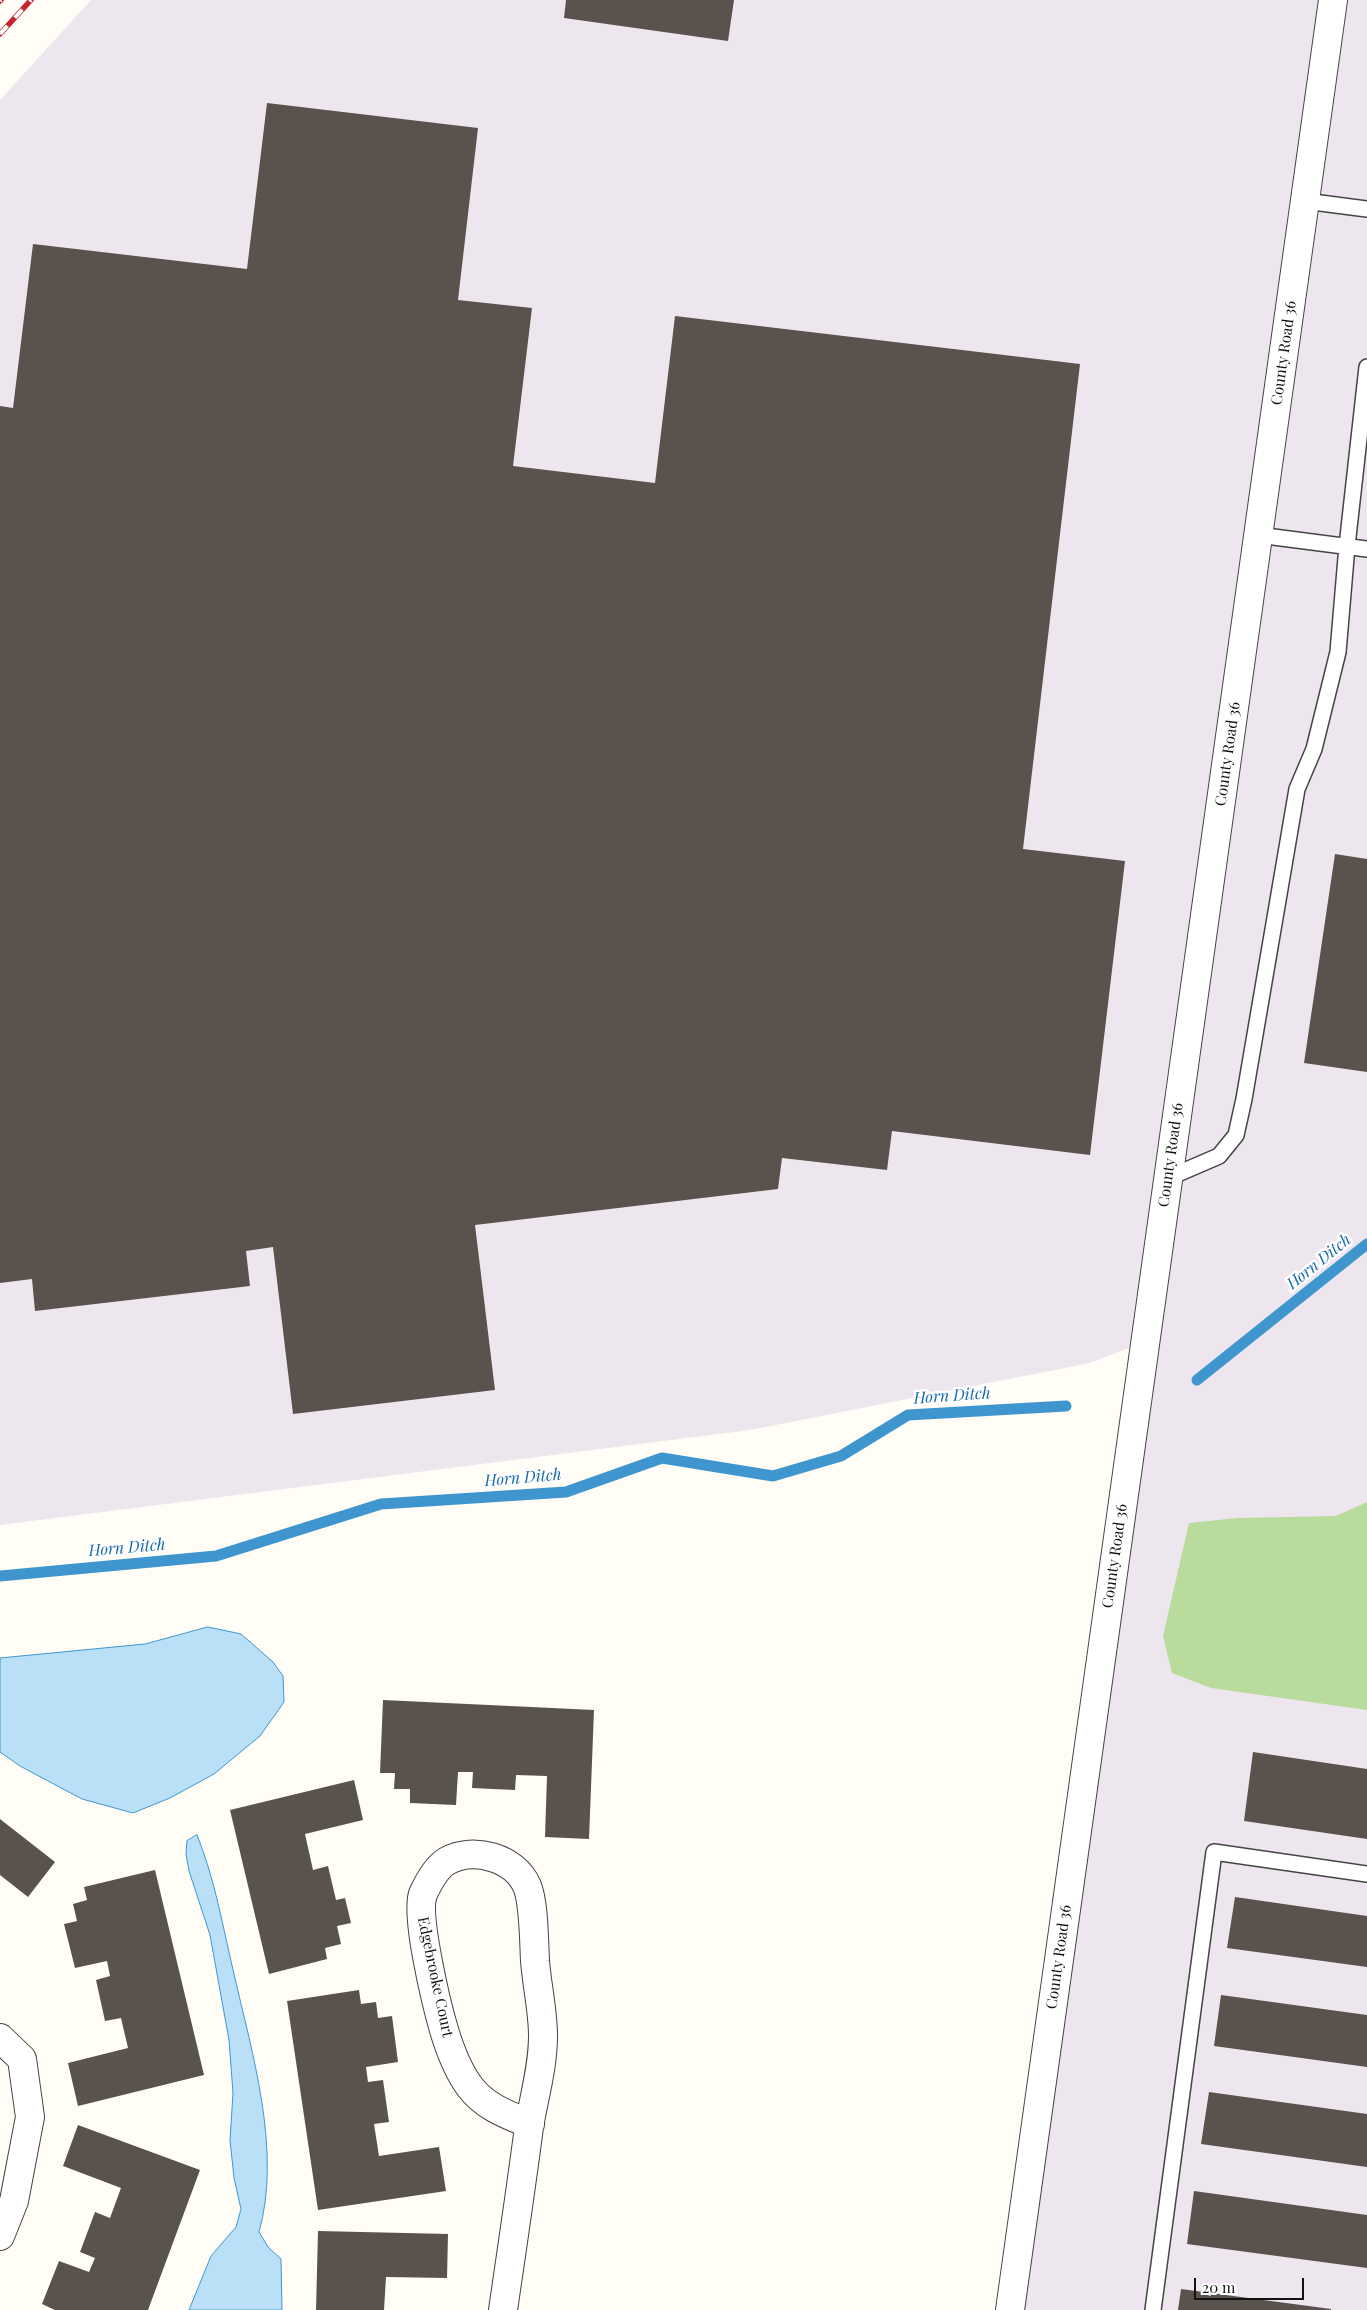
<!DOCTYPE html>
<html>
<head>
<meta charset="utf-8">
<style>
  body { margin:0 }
  #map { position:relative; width:1367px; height:2310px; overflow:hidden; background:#fffdf5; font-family:"Playfair Display",serif }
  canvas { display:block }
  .scale { position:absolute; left:1194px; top:2278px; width:110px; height:22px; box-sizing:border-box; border:2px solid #111; border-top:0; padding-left:6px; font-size:15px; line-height:18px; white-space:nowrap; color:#111; -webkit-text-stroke:4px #fff; paint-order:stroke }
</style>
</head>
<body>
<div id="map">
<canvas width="1367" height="2310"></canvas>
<div class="scale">20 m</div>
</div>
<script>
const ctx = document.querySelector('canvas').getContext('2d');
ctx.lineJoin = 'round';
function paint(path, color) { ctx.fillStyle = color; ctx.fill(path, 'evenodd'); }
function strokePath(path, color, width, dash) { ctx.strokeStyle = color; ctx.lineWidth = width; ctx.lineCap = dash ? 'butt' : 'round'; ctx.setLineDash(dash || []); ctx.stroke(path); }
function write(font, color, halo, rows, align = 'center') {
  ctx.font = font + ' "Playfair Display",serif'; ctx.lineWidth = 5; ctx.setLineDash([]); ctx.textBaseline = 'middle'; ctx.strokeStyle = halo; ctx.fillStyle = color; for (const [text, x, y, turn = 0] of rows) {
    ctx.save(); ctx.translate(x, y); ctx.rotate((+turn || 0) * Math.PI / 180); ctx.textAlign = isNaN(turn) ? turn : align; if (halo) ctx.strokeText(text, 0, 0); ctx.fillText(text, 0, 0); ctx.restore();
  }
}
paint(new Path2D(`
  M91 0H1367V2310H1010L1144 1342 1090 1363 750 1430 0 1525V100Z`), '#eee6ef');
paint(new Path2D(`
  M1367 1502V1710L1211 1688 1172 1673 1163 1636 1189 1523 1237 1518 1336 1516Z`), '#b9dc9c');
const water = new Path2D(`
  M208 1627 241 1634 273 1662 283 1676 284 1702 260 1736 214 1774 170 1798 133 1813 82 1799 20 1766 0 1752V1658L145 1644Z
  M197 1835C215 1879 223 1928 234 1974 252 2053 282 2151 259 2232L268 2247 281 2259 282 2310H189L211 2256 236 2227 241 2209 234 2178 230 2140 233 2093 229 2040 210 1935 189 1871 186 1854 187 1841Z`);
paint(water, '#b9e0f7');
strokePath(water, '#3f96cf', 1);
strokePath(new Path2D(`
  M1197 1380 1367 1244
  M0 1576 216 1556 381 1504 566 1492 662 1458 773 1476 841 1456 908 1415 1066 1406`), '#3f96cf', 11);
paint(new Path2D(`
  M566 0H734L728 41 564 18Z
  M267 103 478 128 458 300 532 308 513 466 655 483 675 316 1080 364 1023 849 1125 861 1090 1155 892 1131 887 1170 782 1158 778 1189 475 1225 495 1390 293 1414 273 1247 246 1251 250 1286 35 1311 32 1279 0 1283V406L13 408 33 244 247 269Z
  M1335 854 1367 859V1072L1304 1063Z
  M383 1700 594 1710 589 1839 545 1837 547 1776 516 1775 515 1790 472 1788 473 1772H458L456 1805 410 1803V1789H394L395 1773H380Z
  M1253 1752 1367 1769V1839L1244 1821Z
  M354 1780 363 1820 305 1834 313 1870 328 1866 336 1900 345 1898 351 1923 337 1926 341 1944 325 1948 327 1959 269 1974 230 1810Z
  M0 1819 55 1862 28 1897 0 1875Z
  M155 1870 204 2075 78 2106 68 2063 128 2048 121 2018 105 2021 96 1980 110 1976 107 1961 75 1968 64 1924 77 1921 73 1904 87 1900 84 1887Z
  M1235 1897 1367 1916V1967L1227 1948Z
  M359 1990 361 2004 376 2002 378 2018 392 2016 398 2062 366 2067 368 2082 383 2080 389 2122 374 2124 379 2156 439 2147 446 2191 318 2210 287 2001Z
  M1221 1995 1367 2015V2067L1214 2046Z
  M1209 2092 1367 2114V2167L1201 2144Z
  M78 2125 200 2170 148 2310H55L42 2304 59 2261 89 2272 95 2258 80 2252 95 2212 110 2218 121 2188 63 2166Z
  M1194 2191 1367 2215V2268L1187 2244Z
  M318 2231 448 2234 447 2278 386 2277 384 2310H316Z
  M1181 2289 1331 2309V2310H1178Z`), '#5a524d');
const service = new Path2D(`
  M1305 201 1367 209
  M1258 535 1367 549
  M1168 1178 1219 1156 1236 1135 1244 1099 1297 789 1314 749 1338 652 1347 546 1367 367
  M1153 2310 1214 1852 1367 1874`);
const minor = new Path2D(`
  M0 2038 22 2059 30 2117 14 2201 0 2236
  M503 2310C512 2249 521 2188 529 2127 534 2097 543 2067 543 2036 543 2011 537 1986 535 1961 534 1942 534 1902 527 1886 515 1858 474 1846 447 1861 437 1867 428 1883 423 1894 415 1916 437 2006 444 2030 450 2050 458 2071 470 2087 485 2107 508 2115 530 2124`);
const tertiary = new Path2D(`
  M1010 2310 1333 0`);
strokePath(service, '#444', 18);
strokePath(minor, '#444', 30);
strokePath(tertiary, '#444', 30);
strokePath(service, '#fff', 15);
strokePath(minor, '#fff', 28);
strokePath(tertiary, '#fff', 28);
const rail = new Path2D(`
  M0 1 1 0
  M0 34 31 0`);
strokePath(rail, '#c4262e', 5.5);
strokePath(rail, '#fff', 4, [11]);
write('15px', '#111', '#fff', [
  ["County Road 36",1284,353,-82],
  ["County Road 36",1228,754,-82],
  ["County Road 36",1171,1155,-82],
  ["County Road 36",1115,1556,-82],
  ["County Road 36",1059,1957,-82],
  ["Edgebrooke Court",435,1977,78]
]);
write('italic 16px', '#1768a6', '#fff', [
  ["Horn Ditch",1319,1262,-39],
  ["Horn Ditch",952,1396,-4],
  ["Horn Ditch",523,1478,-5],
  ["Horn Ditch",127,1548,-5]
]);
</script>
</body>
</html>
